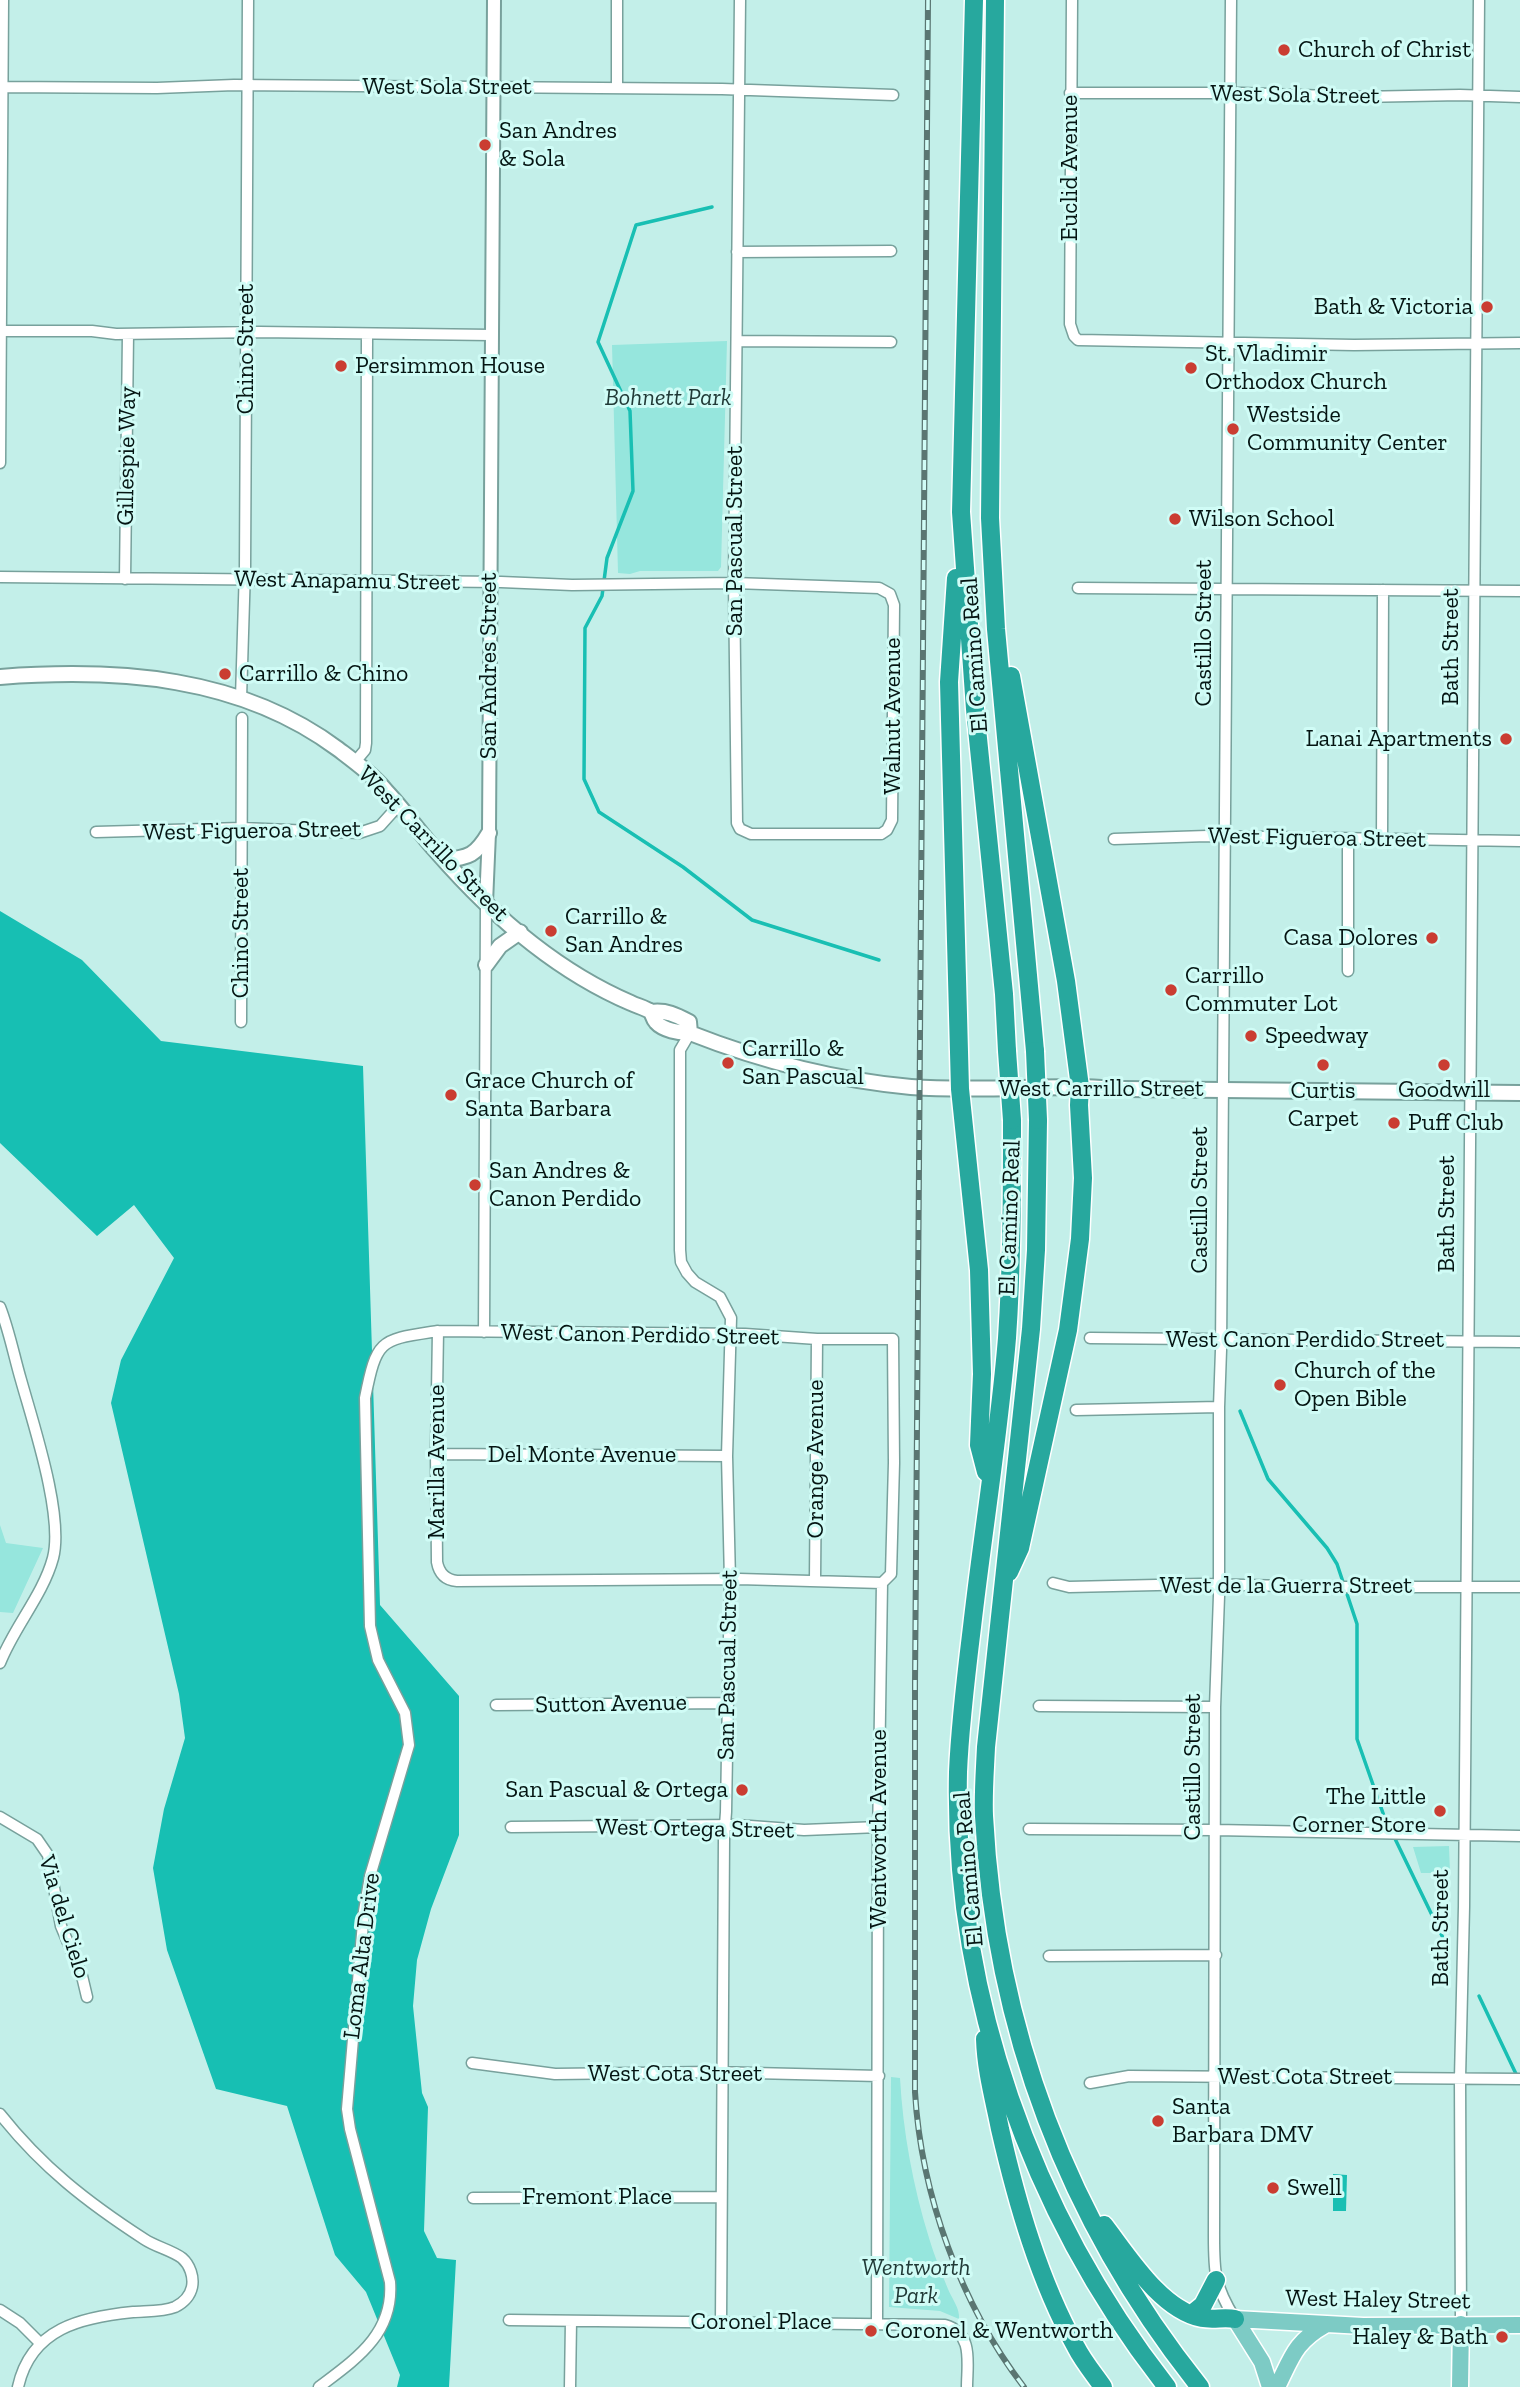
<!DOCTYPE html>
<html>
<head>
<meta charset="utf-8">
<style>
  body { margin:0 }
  canvas { display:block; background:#c3efe9 }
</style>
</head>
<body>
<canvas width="1520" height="2387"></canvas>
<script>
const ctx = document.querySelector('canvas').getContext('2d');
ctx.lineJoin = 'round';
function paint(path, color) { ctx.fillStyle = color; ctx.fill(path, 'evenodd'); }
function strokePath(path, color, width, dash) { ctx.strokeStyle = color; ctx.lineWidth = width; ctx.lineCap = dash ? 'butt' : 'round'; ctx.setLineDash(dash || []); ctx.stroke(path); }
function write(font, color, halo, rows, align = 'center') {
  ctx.font = font + ' "Zilla Slab",serif'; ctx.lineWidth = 6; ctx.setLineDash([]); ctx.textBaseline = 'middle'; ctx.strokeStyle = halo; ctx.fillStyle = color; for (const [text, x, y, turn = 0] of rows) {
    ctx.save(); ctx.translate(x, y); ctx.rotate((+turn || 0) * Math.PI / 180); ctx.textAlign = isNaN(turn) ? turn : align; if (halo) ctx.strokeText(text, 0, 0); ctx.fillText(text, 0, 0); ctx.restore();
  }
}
paint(new Path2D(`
  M727 341 721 567 718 571H640L630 574 618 573 612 345Z
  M0 1525 6 1543 43 1548 13 1613 0 1612Z
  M1449 1846 1450 1873H1421L1413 1847Z
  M891 2077 900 2078C903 2132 913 2186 929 2238 934 2255 941 2272 948 2289 952 2299 960 2308 959 2319L940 2311 889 2307Z`), '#96e6dd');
paint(new Path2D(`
  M0 911 82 960 161 1041 363 1066 380 1605 459 1696V1835L431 1909 417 1960 413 2006 422 2093 428 2107 424 2231 437 2258 456 2260 449 2387H397L400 2375 366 2292 335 2255 287 2106 216 2089 167 1950 153 1868 164 1809 185 1738 179 1694 111 1403 121 1360 174 1258 134 1205 97 1236 0 1143Z`), '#17bfb3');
paint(new Path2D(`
  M1333 2174 1347 2175 1346 2211H1333Z`), '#19bfb3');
strokePath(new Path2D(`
  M712 207 636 225 598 342 630 411 633 491 607 558 602 596 585 628 584 779 599 812 683 867 752 920 879 960
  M1240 1411 1268 1479 1327 1548 1337 1564 1357 1624V1739L1384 1816 1445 1942
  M1479 1996 1517 2076`), '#19bfb3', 3.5);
const minor = new Path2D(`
  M1072 0 1070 324 1074 336 1078 340 1354 345 1520 343
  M1231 0 1221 1350 1219 1407V1596L1215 1707 1214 2230C1214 2271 1213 2283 1235 2319
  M0 87 157 88 234 85 722 89 893 95
  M617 88V0
  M1070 93H1242L1359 97 1460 95 1520 97
  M737 252 891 251
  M0 331H92L116 334 259 332 491 335
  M737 341 891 342
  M0 463 3 0
  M0 577 501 582 572 585 734 583 879 588 890 594 894 605 892 820 887 830 881 834H751L740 829 737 823 734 583 740 0
  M125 579 128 334
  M1078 588 1520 591
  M241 698 245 568 248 0
  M355 762 365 750 366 743 367 334
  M96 832 242 828 359 833 380 826 398 806
  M1114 839 1207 836 1520 841
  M1348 840V971
  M1382 840 1383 590
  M241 1022 242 718
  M690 1033 680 1050V1250L681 1262 687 1273 695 1282 720 1297 731 1318 727 1456 730 1580 726 1812 724 1839 721 2322
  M0 1307C9 1330 14 1356 21 1380 33 1423 64 1516 53 1558 43 1595 14 1627 0 1663
  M438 1331 436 1454 437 1562C439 1573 445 1580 457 1581L739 1579 882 1583
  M484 1332 486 903
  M1090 1338 1520 1342
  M1076 1410 1219 1407
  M436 1454 727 1456
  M815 1580 817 1339
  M1053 1583 1069 1587 1200 1584 1335 1587H1520
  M496 1705 727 1703
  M1039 1706 1215 1707
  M0 1817 37 1839 48 1855 61 1926 82 1976 87 1997
  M511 1827 737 1825 804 1830 879 1827
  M1029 1829 1216 1830 1520 1836
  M1049 1956 1216 1955
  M472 2063 555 2074 712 2072 879 2076
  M1090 2083 1129 2076 1520 2079
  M0 2114C42 2167 87 2202 144 2239 156 2247 171 2250 182 2258 190 2265 194 2277 192 2287 190 2296 183 2303 175 2307 163 2312 146 2311 133 2312 82 2317 31 2328 18 2387
  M473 2198 721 2197
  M0 2310 20 2323 41 2344
  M509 2320 945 2325C974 2333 967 2364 967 2387
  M1461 2324 1460 2078 1464 1907 1479 0
  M319 2387C356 2359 394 2334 390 2282L350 2129 347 2109 364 1911 370 1876 409 1745 405 1713 378 1660 370 1626 365 1398C377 1338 380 1340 438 1331L745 1334 817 1339H893L894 1463 891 1574 882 1583 878 1841 877 2323
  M570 2387 571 2321`);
const tertiary = new Path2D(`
  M486 903 489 833 494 0`);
const secondary = new Path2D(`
  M0 677C118 668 240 676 338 749 355 762 373 775 386 791 404 810 419 832 437 852 490 913 556 971 631 1003 637 1006 646 1008 651 1012 653 1015 653 1019 656 1022 663 1030 679 1033 690 1033 761 1061 835 1080 911 1087 967 1091 1021 1087 1077 1087 1093 1087 1109 1089 1124 1089L1520 1093
  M444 860C469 858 476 855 489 833
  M486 965 500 946 520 932
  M651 1012C666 1010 676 1015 689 1022L690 1033`);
const primary = new Path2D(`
  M1235 2319 1363 2326 1520 2325
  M1235 2319 1262 2362 1270 2387
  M1277 2387C1292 2357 1295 2342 1325 2325
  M1460 2387 1461 2324`);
const motorway = new Path2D(`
  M974 0 961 512 975 709 1004 994 1007 1051
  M995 0 990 518 996 629 1035 1051
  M956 578 949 682 960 1089 979 1270 982 1374 979 1445 986 1472
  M1012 1120C1012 1193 1012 1266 1007 1338 999 1435 983 1531 972 1627 966 1676 960 1724 958 1772 953 1993 1031 2214 1167 2387
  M1038 1120 1036 1250 1031 1329 986 1747C985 1770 983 1793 984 1816 995 2028 1068 2222 1200 2387
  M1009 1572 1020 1548 1068 1330 1080 1239 1083 1178 1079 1105 1080 1087 1066 981 1011 676
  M985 2039C986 2070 994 2099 1000 2129 1017 2203 1039 2280 1076 2347 1083 2361 1094 2374 1103 2387
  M1104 2225C1128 2256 1161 2310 1202 2318 1213 2320 1225 2317 1235 2319
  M1192 2314 1203 2305 1216 2280`);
strokePath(minor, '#78a19c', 13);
strokePath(tertiary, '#78a19c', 16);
strokePath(secondary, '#78a19c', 18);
strokePath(primary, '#fff', 19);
strokePath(motorway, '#fff', 21);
strokePath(minor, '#fff', 10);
strokePath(tertiary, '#fff', 12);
strokePath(secondary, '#fff', 14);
strokePath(primary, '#7dcbc5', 16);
strokePath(motorway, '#27a89e', 18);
const rail = new Path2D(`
  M928 0 915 1683V2092C921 2195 961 2305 1024 2387`);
strokePath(rail, '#5a7672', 6);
strokePath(rail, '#d0fcf6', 3.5, [10]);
const motorwayBridge = new Path2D(`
  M1007 1051 1012 1120
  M1035 1051 1038 1120`);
strokePath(motorwayBridge, '#fff', 21, []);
strokePath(motorwayBridge, '#27a89e', 18);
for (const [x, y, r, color] of [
  [1284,50,7,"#ca3d32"],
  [485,145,7,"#ca3d32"],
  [1487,307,7,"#ca3d32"],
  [341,366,7,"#ca3d32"],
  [1191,368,7,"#ca3d32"],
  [1233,429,7,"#ca3d32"],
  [1175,519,7,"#ca3d32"],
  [225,674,7,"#ca3d32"],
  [1506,739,7,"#ca3d32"],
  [551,931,7,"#ca3d32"],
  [1432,938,7,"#ca3d32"],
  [1171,990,7,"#ca3d32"],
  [1251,1036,7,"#ca3d32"],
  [728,1063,7,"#ca3d32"],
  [1323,1065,7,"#ca3d32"],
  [1444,1065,7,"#ca3d32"],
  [451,1095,7,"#ca3d32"],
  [1394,1123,7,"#ca3d32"],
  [475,1185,7,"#ca3d32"],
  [1280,1385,7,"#ca3d32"],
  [742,1790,7,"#ca3d32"],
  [1440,1811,7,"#ca3d32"],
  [1158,2121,7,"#ca3d32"],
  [1273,2188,7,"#ca3d32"],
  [871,2331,7,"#ca3d32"],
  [1502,2337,7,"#ca3d32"]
]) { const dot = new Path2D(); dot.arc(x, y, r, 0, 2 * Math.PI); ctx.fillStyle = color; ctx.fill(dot); strokePath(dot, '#d0fcf6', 2.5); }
write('24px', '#051513', '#d0fcf6', [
  ["Church of Christ",1298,50],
  ["San Andres",499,131],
  ["& Sola",499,159],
  ["Bath & Victoria",1473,307,"right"],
  ["St. Vladimir",1205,354],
  ["Orthodox Church",1205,382],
  ["Persimmon House",355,366],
  ["Westside",1247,415],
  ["Community Center",1247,443],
  ["Wilson School",1189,519],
  ["Carrillo & Chino",239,674],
  ["Lanai Apartments",1492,739,"right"],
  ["Carrillo &",565,917],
  ["San Andres",565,945],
  ["Casa Dolores",1418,938,"right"],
  ["Carrillo",1185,976],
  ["Commuter Lot",1185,1004],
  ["Speedway",1265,1036],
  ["Carrillo &",742,1049],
  ["San Pascual",742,1077],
  ["Grace Church of",465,1081],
  ["Santa Barbara",465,1109],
  ["Goodwill",1444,1090,"center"],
  ["Curtis",1323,1091,"center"],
  ["Carpet",1323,1119,"center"],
  ["Puff Club",1408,1123],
  ["San Andres &",489,1171],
  ["Canon Perdido",489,1199],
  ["Church of the",1294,1371],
  ["Open Bible",1294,1399],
  ["San Pascual & Ortega",728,1790,"right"],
  ["The Little",1426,1797,"right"],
  ["Corner Store",1426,1825,"right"],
  ["Santa",1172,2107],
  ["Barbara DMV",1172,2135],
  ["Swell",1287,2188],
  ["Coronel & Wentworth",885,2331],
  ["Haley & Bath",1488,2337,"right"]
], 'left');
write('24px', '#051513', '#d0fcf6', [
  ["West Sola Street",447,87],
  ["West Sola Street",1295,95,1],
  ["Euclid Avenue",1070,168,-90],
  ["Chino Street",246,349,-90],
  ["Gillespie Way",127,456,-89],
  ["San Pascual Street",735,541,-90],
  ["West Anapamu Street",347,581,1],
  ["Castillo Street",1204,633,-90],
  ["Bath Street",1451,647,-90],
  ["El Camino Real",975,655,-94],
  ["San Andres Street",489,666,-90],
  ["Walnut Avenue",893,716,-90],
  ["West Figueroa Street",252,831,-1],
  ["West Figueroa Street",1317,838,1],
  ["West Carrillo Street",433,844,46],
  ["Chino Street",241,933,-90],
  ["West Carrillo Street",1101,1089],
  ["Castillo Street",1200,1200,-90],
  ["Bath Street",1447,1214,-90],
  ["El Camino Real",1010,1218,-88],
  ["West Canon Perdido Street",640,1335,1],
  ["West Canon Perdido Street",1305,1340],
  ["Del Monte Avenue",582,1455],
  ["Orange Avenue",816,1459,-90],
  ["Marilla Avenue",437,1462,-90],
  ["West de la Guerra Street",1286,1586],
  ["San Pascual Street",728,1665,-89],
  ["Sutton Avenue",611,1704,-1],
  ["Castillo Street",1193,1767,-90],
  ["West Ortega Street",695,1829,1],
  ["Wentworth Avenue",879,1829,-90],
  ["El Camino Real",969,1869,-95],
  ["Via del Cielo",64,1917,73],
  ["Bath Street",1441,1928,-90],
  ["Loma Alta Drive",362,1956,-83],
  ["West Cota Street",675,2074],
  ["West Cota Street",1305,2077],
  ["Fremont Place",597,2197],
  ["West Haley Street",1378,2300,1],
  ["Coronel Place",761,2322]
]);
write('italic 24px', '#213a37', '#d0fcf6', [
  ["Bohnett Park",668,398],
  ["Wentworth",916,2268],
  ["Park",916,2296]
]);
</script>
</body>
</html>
